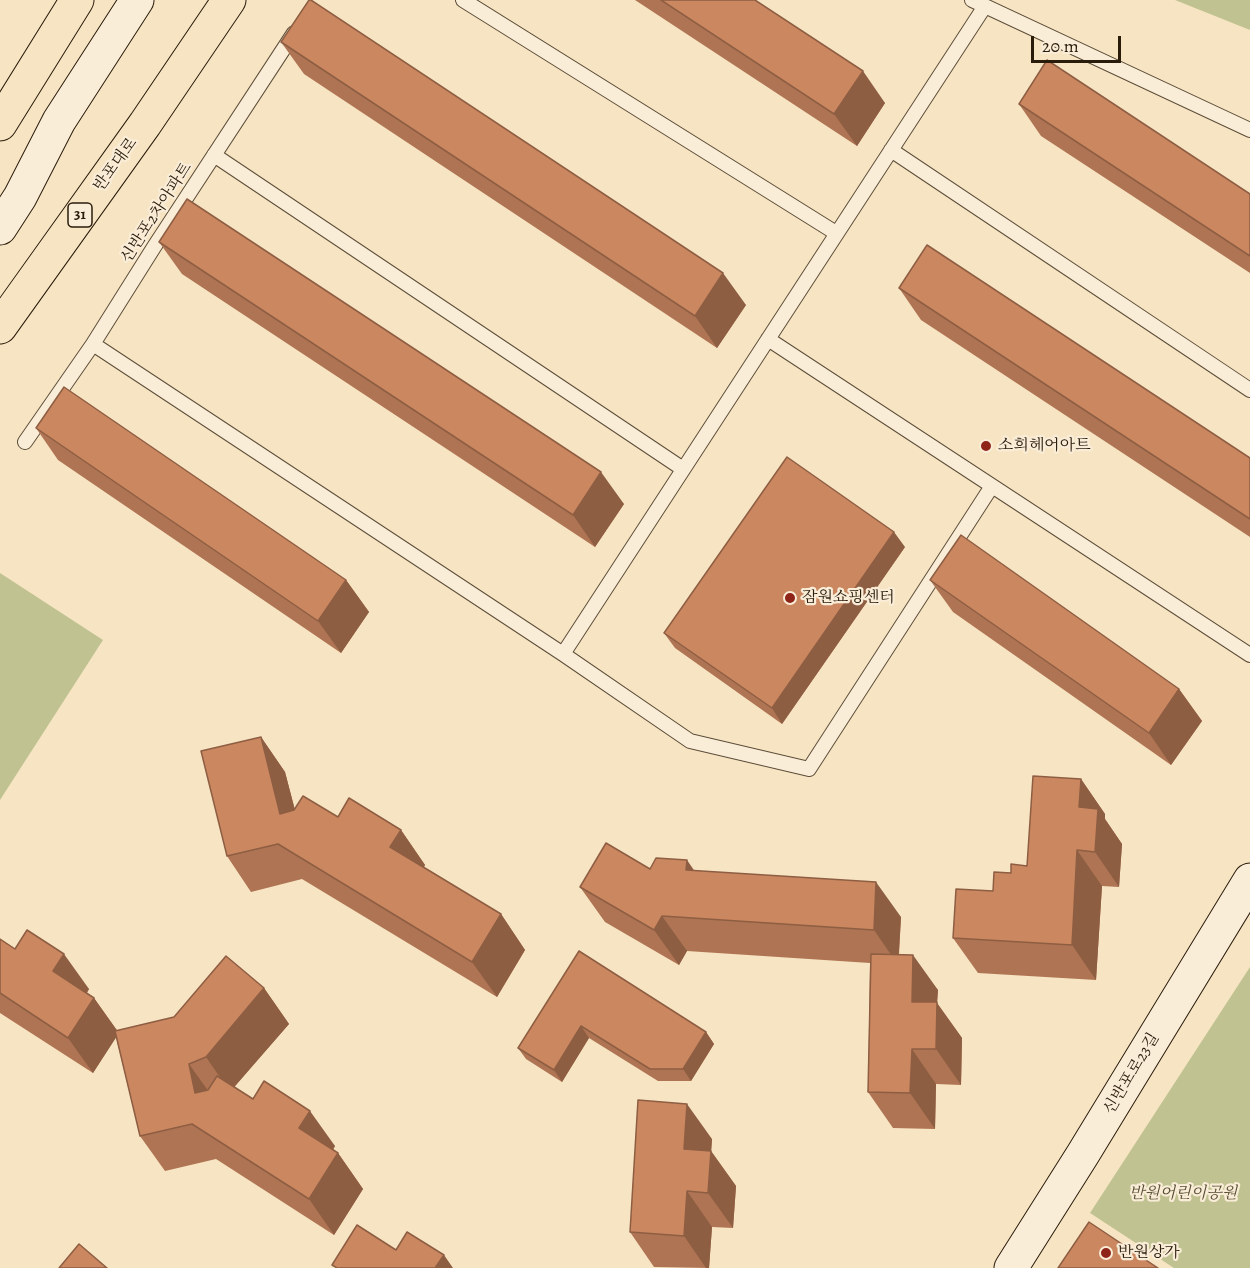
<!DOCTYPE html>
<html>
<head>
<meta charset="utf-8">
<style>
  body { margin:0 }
  #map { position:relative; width:1250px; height:1268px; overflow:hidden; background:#f7e4c3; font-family:Alegreya,serif }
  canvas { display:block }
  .scale { position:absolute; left:1031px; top:36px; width:90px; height:27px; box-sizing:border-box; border:3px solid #2a1c0b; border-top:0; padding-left:8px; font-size:18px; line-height:21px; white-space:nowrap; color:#2a1c0b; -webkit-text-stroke:4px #faedd8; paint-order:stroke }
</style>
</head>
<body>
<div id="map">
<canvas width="1250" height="1268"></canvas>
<div class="scale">20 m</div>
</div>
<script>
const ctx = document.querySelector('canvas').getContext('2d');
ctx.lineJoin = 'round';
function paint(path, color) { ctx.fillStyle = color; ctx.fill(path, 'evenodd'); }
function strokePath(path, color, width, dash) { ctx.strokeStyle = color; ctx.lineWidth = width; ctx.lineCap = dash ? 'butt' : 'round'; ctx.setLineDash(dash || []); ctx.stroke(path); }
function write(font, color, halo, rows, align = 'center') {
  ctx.font = font + ' Alegreya,"Noto Serif KR",serif'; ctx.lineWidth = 4.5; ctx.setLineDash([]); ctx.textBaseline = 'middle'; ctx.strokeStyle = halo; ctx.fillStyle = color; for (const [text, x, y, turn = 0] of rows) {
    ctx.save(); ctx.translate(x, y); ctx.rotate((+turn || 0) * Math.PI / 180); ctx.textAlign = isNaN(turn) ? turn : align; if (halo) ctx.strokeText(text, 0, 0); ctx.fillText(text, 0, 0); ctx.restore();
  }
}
paint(new Path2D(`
  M1175 0H1250V30Z
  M0 573 103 640 0 800Z
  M1250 967V1268H1174L1090 1213Z`), '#c0c391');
const lane = new Path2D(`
  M463 0 836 233
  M972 0 1250 130
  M891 150 1250 390
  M214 155 683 469
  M768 339 1250 655
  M93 344 563 654 690 741 809 769 992 486
  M25 442 93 344 154 247 294 33
  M563 654 985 6`);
const secondary = new Path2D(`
  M0 228 20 197 59 121 137 0
  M1011 1268 1083 1154 1250 880`);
const primary = new Path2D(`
  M0 124 77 0
  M0 327 145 124 229 0`);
strokePath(lane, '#5d4e39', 16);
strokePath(secondary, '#2a1c0b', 35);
strokePath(primary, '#2a1c0b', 35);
strokePath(lane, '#faedd8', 14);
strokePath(secondary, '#faedd8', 33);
strokePath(primary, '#f7e4c3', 33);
paint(new Path2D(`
  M635 0H755L885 103 857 146Z
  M281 42 746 305 717 348 304 74Z
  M1019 104 1250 194V273L1041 136Z
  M159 242 624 504 595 547 182 274Z
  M899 288 1250 458V537L921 320Z
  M36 428 346 580 369 612 341 653 58 460Z
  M905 547 782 724 675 648 664 633Z
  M930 580 1179 689 1202 721 1171 765 953 612Z
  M261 737 285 772 295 810 338 817 401 830 425 865 424 867 501 914 525 950 497 997 302 879 251 892 227 856Z
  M1081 779 1105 814V819L1122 844 1119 887 1102 886 1096 980 978 973 953 938 993 891 1011 873 1027 866Z
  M650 869 694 870 901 917 899 955 938 990 937 1003 962 1038 961 1085 936 1084 935 1129 893 1128 868 1092 870 963 687 951 679 965 605 922 580 887Z
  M0 939 15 949 89 989 87 993 94 998 117 1031 174 1017 264 988 289 1024 234 1087 253 1099 335 1146 333 1150 338 1153 363 1189 334 1235 216 1159 165 1171 140 1136 116 1037 93 1073 0 1013Z
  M579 951 706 1032 714 1044 691 1081H658L589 1038 562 1082 526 1059 518 1048Z
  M712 1139 711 1151 736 1186 733 1228 712 1227 709 1268 654 1267 630 1232Z`), '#af7453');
paint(new Path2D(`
  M863 71 885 103 857 146 834 114Z
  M723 273 746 305 717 348 695 316Z
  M601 472 624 504 595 547 573 515Z
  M894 532 905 547 782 724 772 708Z
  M346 580 369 612 341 653 318 621Z
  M1179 689 1202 721 1171 765 1149 733Z
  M261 737 285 772 305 849 280 814Z
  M1081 779 1105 814V819L1122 844 1119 887 1095 852 1079 807Z
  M401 830 425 865 415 882 390 847Z
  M1077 850 1102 886 1096 980 1072 945Z
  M687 860 711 895 686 870Z
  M876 882 901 917 898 965 874 930Z
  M501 914 525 950 497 997 472 962Z
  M662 916 687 951 679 965 654 930Z
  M64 954 89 989 78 1006 53 971Z
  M913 955 938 990 937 1003 962 1038 961 1085 936 1049 912 1002Z
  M264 988 289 1024 230 1092 206 1057Z
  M94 998 119 1033 93 1073 68 1038Z
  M581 1026 589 1038 562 1082 554 1070Z
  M706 1032 714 1044 691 1081 683 1069Z
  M912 1049 936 1084 935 1129 910 1093Z
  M189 1064 214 1099 195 1093Z
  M687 1104 712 1139 709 1184 684 1149Z
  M310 1111 335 1146 324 1163 299 1128Z
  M711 1151 736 1186 733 1228 708 1193Z
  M338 1153 363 1189 334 1235 309 1199Z
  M687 1191 712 1227 709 1268H706L684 1236Z
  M444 1255 453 1268H435Z`), '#8e5e43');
const building = new Path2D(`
  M309 0H311L723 273 695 316 281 42Z
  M661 0H755L863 71 834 114Z
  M1047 60 1250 194V256L1019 104Z
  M187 199 601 472 573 515 159 242Z
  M927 245 1250 458V519L899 288Z
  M64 387 346 580 318 621 36 428Z
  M787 457 894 532 772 708 664 633Z
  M961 535 1179 689 1149 733 930 580Z
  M261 737 280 814 294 810 303 796 338 817 349 798 401 830 390 847 501 914 472 962 278 844 227 856 201 751Z
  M1033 776 1081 779 1079 807 1098 809 1095 852 1077 850 1072 945 953 938 956 889 993 891 994 872 1011 873V864L1027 866Z
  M606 843 650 869 656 858 687 860 686 870 876 882 874 930 662 916 654 930 580 887Z
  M27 930 64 954 53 971 94 998 68 1038 0 993V939L15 949Z
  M579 951 706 1032 683 1069H650L581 1026 554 1070 518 1048Z
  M871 954 913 955 912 1002H937L936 1049H912L910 1093 868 1092Z
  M226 956 264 988 206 1057 189 1064 195 1093 208 1090 217 1076 253 1099 264 1081 310 1111 299 1128 338 1153 309 1199 192 1124 140 1136 115 1031 174 1017Z
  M638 1100 687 1104 684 1149 711 1151 708 1193 687 1191 684 1236 630 1232Z
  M1089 1222 1158 1268H1058Z
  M357 1225 396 1250 407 1232 444 1255 435 1268H337L332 1265Z
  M79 1244 107 1268H59Z`);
paint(building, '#cb8760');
strokePath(building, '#8e5e43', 1.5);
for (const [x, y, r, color] of [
  [986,446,6,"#8f2418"],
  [790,598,6,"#8f2418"],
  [1106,1253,6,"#8f2418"]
]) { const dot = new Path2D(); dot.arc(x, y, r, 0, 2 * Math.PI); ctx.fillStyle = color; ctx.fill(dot); strokePath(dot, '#faedd8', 2); }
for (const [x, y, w] of [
  [80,215,24]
]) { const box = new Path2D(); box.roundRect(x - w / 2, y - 12, w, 24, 4.5); ctx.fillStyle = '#faedd8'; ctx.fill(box); strokePath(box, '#2a1c0b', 1.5); }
write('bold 15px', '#2a1c0b', null, [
  ["31",80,215]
]);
write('16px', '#2a1c0b', '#faedd8', [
  ["반포대로",116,165,-54],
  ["신반포2차아파트",157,213,-57],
  ["신반포로23길",1132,1074,-59]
]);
write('16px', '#2a1c0b', '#faedd8', [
  ["소희헤어아트",998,446],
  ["잠원쇼핑센터",802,598],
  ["반원상가",1118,1253]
], 'left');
write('italic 16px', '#574e33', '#faedd8', [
  ["반원어린이공원",1183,1194]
]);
</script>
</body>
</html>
